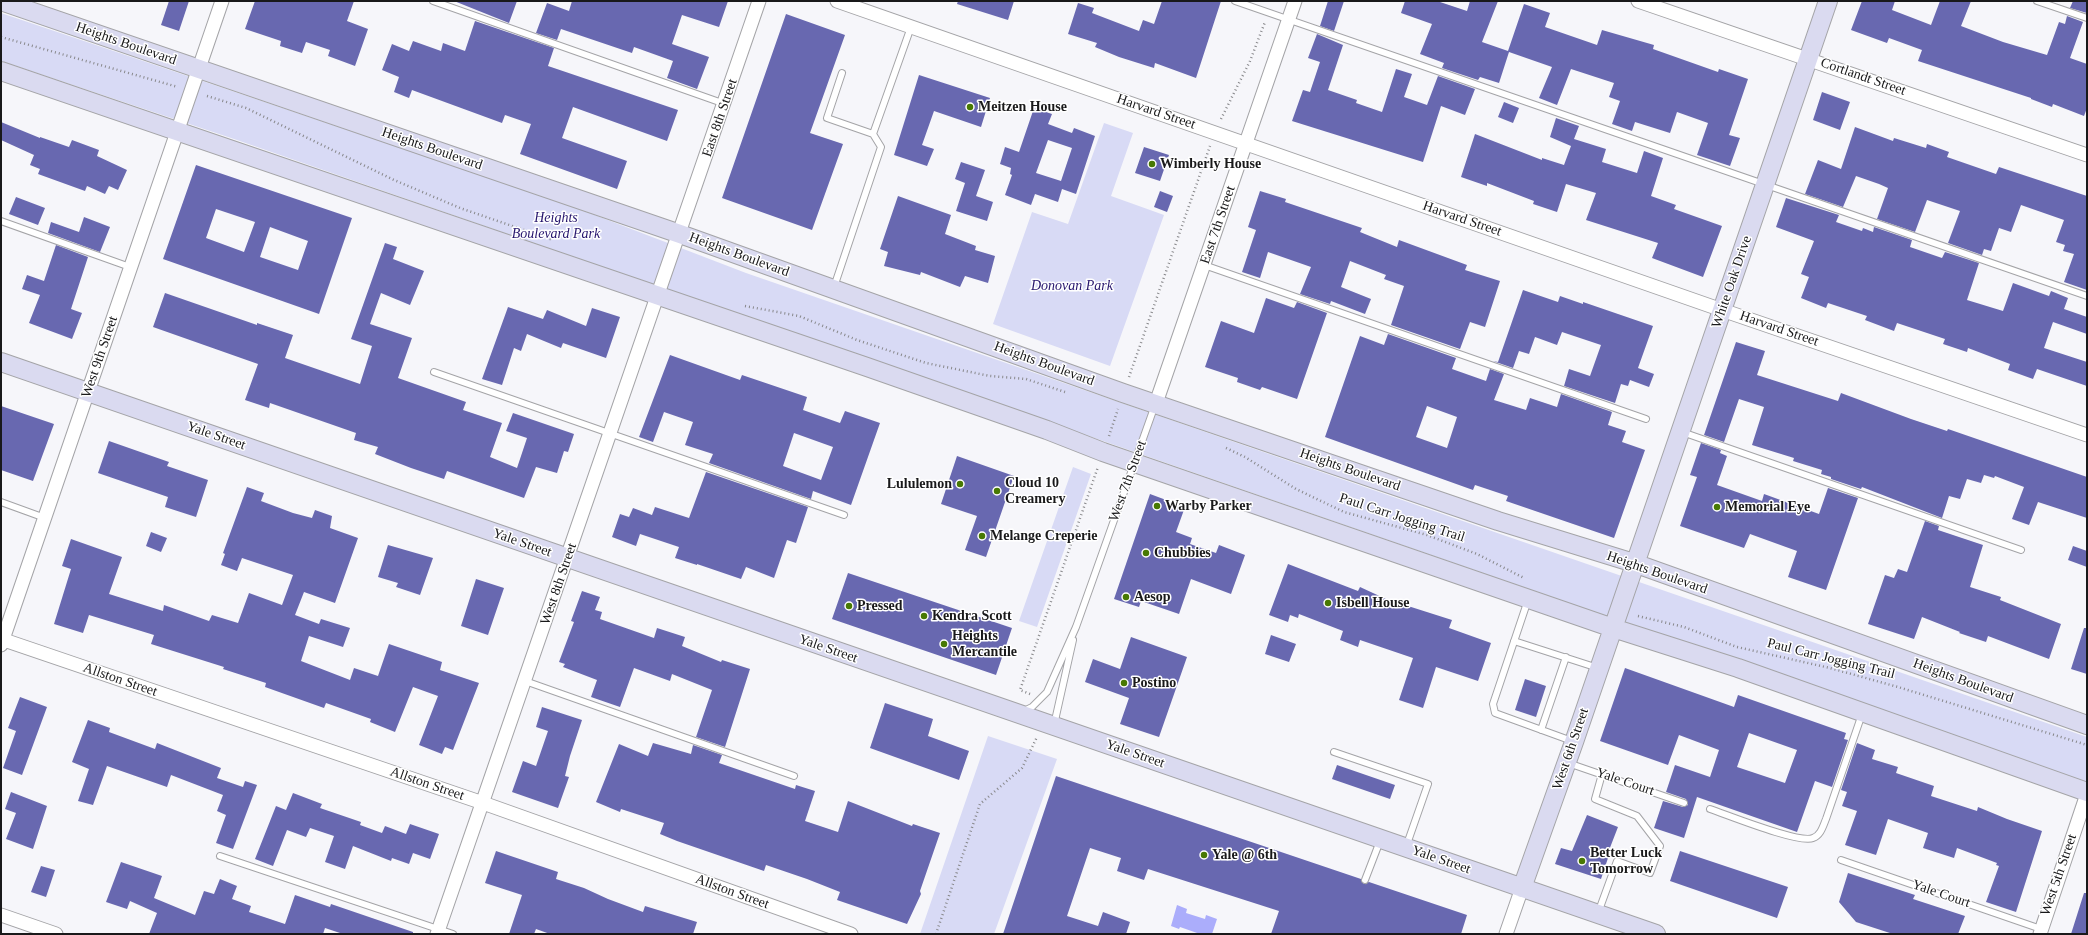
<!DOCTYPE html>
<html>
<head>
<meta charset="utf-8">
<style>
  body { margin:0 }
  #map { position:relative; width:2088px; height:935px; overflow:hidden; background:#f6f6fa; font-family:Georgia,serif }
  canvas { display:block }
  .frame { position:absolute; inset:0; border:2px solid #19191a; pointer-events:none }
</style>
</head>
<body>
<div id="map">
<canvas width="2088" height="935"></canvas>
<div class="frame"></div>
</div>
<script>
const ctx = document.querySelector('canvas').getContext('2d');
ctx.lineJoin = 'round';
function paint(path, color) { ctx.fillStyle = color; ctx.fill(path, 'evenodd'); }
function strokePath(path, color, width, dash) { ctx.strokeStyle = color; ctx.lineWidth = width; ctx.lineCap = dash ? 'butt' : 'round'; ctx.setLineDash(dash || []); ctx.stroke(path); }
function write(font, color, halo, rows, align = 'center') {
  ctx.font = font + ' Georgia,serif'; ctx.lineWidth = 3; ctx.setLineDash([]); ctx.textBaseline = 'middle'; ctx.strokeStyle = halo; ctx.fillStyle = color; for (const [text, x, y, turn = 0] of rows) {
    ctx.save(); ctx.translate(x, y); ctx.rotate((+turn || 0) * Math.PI / 180); ctx.textAlign = isNaN(turn) ? turn : align; if (halo) ctx.strokeText(text, 0, 0); ctx.fillText(text, 0, 0); ctx.restore();
  }
}
paint(new Path2D(`
  M1 13 561 202 746 273 2087 737V783L237 140 1 61Z
  M1104 123 1133 133 1111 196 1164 215 1110 366 993 324 1032 212 1068 224Z
  M1073 467 1091 474 1037 627 1019 621Z
  M988 736 1057 759 994 934H920Z`), '#d8daf5');
paint(new Path2D(`
  M1177 905 1187 909 1186 913 1205 919 1206 915 1217 919 1212 934H1200L1180 927 1179 929 1171 926Z`), '#abadfb');
paint(new Path2D(`
  M169 1H189L179 31 161 25Z
  M255 1H354L347 21 368 29 355 66 328 56 330 50 306 42 302 53 280 46 281 41 245 29Z
  M454 1H517L509 23Z
  M572 1H728L719 27 682 15 672 44 709 57 697 89 667 78 673 61 634 47 632 53 561 29 557 40 536 33 547 3 569 11Z
  M958 1H1014L1008 20 957 4Z
  M1162 1H1221L1196 78 1155 63 1154 68 1119 57 1095 47 1097 43 1068 34 1078 3 1094 8 1092 13 1139 31 1143 20 1154 24Z
  M1328 1H1344L1334 31 1320 26Z
  M1405 1H1437L1467 11 1470 1H1498L1482 42 1508 51 1524 4 1550 13 1545 27 1597 45 1602 30 1654 45 1653 49 1718 72 1719 69 1748 79 1729 135 1740 138 1730 166 1697 155 1708 123 1677 112 1670 133 1635 122 1632 131 1612 124 1620 101 1609 97 1614 83 1571 69 1557 105 1539 98 1552 67 1509 52 1499 83 1480 77 1478 80 1442 68 1444 63 1420 54 1432 24 1401 13Z
  M1862 1H1895L1892 10 1931 25 1940 1H1971L1961 26 2003 42 2047 55 2059 22 2065 24 2067 16 2083 22 2070 58 2087 64V108L2084 116 2053 104 2052 107 2031 99V98L1918 61 1922 50 1889 38 1887 43 1851 30Z
  M2073 1H2087V13L2070 8Z
  M786 14 845 35 810 133 843 144 812 230 722 198Z
  M475 21 554 48 548 66 678 110 667 141 573 107 562 138 627 161 617 189 520 154 531 124 505 115 502 123 412 90 409 98 394 92 399 77 382 70 392 44 409 51 413 41 441 51 443 43 465 51Z
  M1317 34 1343 45 1328 90 1357 100 1356 103 1382 112 1396 69 1412 74 1404 97 1427 105 1438 76 1475 89 1465 115 1441 106 1423 162 1292 121 1303 90 1310 92 1320 62 1308 58Z
  M919 75 990 98 981 127 934 111 922 145 934 149 927 166 894 155Z
  M1822 92 1850 102 1840 130 1813 120Z
  M1504 102 1519 108 1513 123 1498 117Z
  M1034 108 1052 114 1048 124 1072 133 1074 128 1095 136 1076 194 1062 189 1058 202 1035 194 1031 205 1005 195 1012 175 1010 174 1011 168 1000 164 1005 147 1019 152ZM1048 140 1072 148 1061 181 1036 173Z
  M1556 118 1579 126 1574 139 1606 149 1602 162 1637 173 1644 151 1663 158 1651 196 1676 205 1674 209 1722 226 1703 277 1652 258 1658 243 1586 220 1596 193 1566 184 1557 212 1533 204 1534 201 1487 183V186L1461 177 1475 134 1542 160V158L1564 165 1571 146 1550 137Z
  M1 122 40 138V137L69 147 72 140 99 150 97 156 127 170 118 190 109 186 105 194 87 186 85 191 38 174 40 169 30 165 34 155 1 140Z
  M1855 127 1893 141 1894 138 1926 148 1927 144 1949 152 1947 157 1996 174 1999 167 2087 196V290L2064 282 2074 254 2063 251 2065 245 2056 242 2064 220 2021 205 2011 232 1999 228 1991 251 1984 249 1982 255 1948 243 1960 211 1927 200 1915 232 1877 219 1888 188 1879 184 1856 176 1843 207 1805 194 1818 160 1841 169Z
  M1144 147 1169 155 1160 181 1135 173Z
  M961 162 985 170 976 196 993 202 987 221 956 211 965 183 955 179Z
  M196 165 352 218 319 314 163 259ZM216 209 255 222 244 252 206 238ZM270 227 308 241 298 270 260 257Z
  M1160 191 1173 196 1167 212 1154 207Z
  M1260 191 1286 199 1285 202 1362 228 1360 232 1397 247 1399 240 1467 265 1465 270 1500 281 1485 327 1470 322 1460 349 1391 325 1404 286 1384 279 1386 275 1350 261 1341 287 1371 299 1365 314 1331 301 1330 304 1300 294 1311 267 1268 252 1260 278 1242 272 1256 230 1248 227Z
  M898 196 951 215 945 234 976 246 975 250 995 256 988 283 965 276 960 287 921 272 920 275 884 266 888 252 880 249Z
  M16 197 45 208 38 225 9 214Z
  M1786 198 1839 215 1836 222 1862 231 1863 228 1873 232 1874 227 1912 240 1910 247 1942 258 1945 252 1979 263 1967 300 2003 311 2013 283 2049 296 2051 291 2068 298 2064 309 2087 317V334L2053 322 2044 348 2087 362V386L2037 369 2033 379 2008 370 2010 364 1968 348 1967 352 1943 344 1945 339 1897 323 1894 331 1865 320 1867 316 1828 303 1826 308 1801 298 1809 277 1801 274 1814 241 1776 227Z
  M84 217 110 227 100 252 48 233 51 222 79 232Z
  M385 243 397 247 393 259 424 271 410 305 381 293 370 324 412 338 398 378 466 402 463 410 502 423 490 457 517 468 527 438 506 431 513 413 574 434 568 452 564 451 557 473 536 467 524 498 447 471 444 479 411 468 375 454 378 447 354 440 356 433 270 403 269 408 245 400 258 364 153 327 165 293 257 325V323L293 335 285 358 360 384 372 346 351 339Z
  M56 245 88 257 71 309 82 313 72 339 29 323 40 295 22 289 27 275 44 281Z
  M1523 290 1558 302 1560 296 1583 304V302L1653 326 1638 368 1654 374 1649 387 1630 380 1628 386 1621 384 1615 403 1564 386 1569 369 1590 376 1601 345 1562 332 1557 345 1535 337 1529 354 1519 351 1513 368 1493 361 1498 362Z
  M1266 298 1294 308 1297 302 1327 313 1297 399 1262 387 1260 390 1237 382 1238 378 1205 367 1221 321 1254 333Z
  M508 307 543 319 547 310 586 326 592 308 620 317 606 358 563 343 561 348 527 334 521 351 514 348 502 385 482 379Z
  M1388 334 1456 358 1452 369 1486 381 1490 369 1504 374 1494 400 1526 410 1530 398 1557 407 1561 394 1612 412 1608 425 1626 431 1622 442 1645 450 1614 538 1506 501 1508 496 1475 485 1473 490 1325 437 1360 336 1384 345ZM1427 406 1457 417 1447 448 1416 437Z
  M1736 342 1765 351 1757 375 1838 401 1841 393 1911 419 1947 431 1948 429 2087 477V518L2038 502 2029 525 2012 519 2024 487 1995 476 1994 478 1984 475 1981 483 1967 479 1960 499 1949 496 1942 518 1862 487 1861 489 1831 479V477L1821 474 1822 470 1793 461 1794 458 1752 445 1764 407 1739 399 1724 442 1704 435Z
  M670 355 740 380 742 375 807 397 803 410 840 423 845 411 880 423 851 505 813 491 811 499 709 463 713 454 685 445 693 422 664 412 653 442 639 437ZM794 433 833 447 821 480 783 466Z
  M1 406 54 424 33 481 1 470Z
  M109 441 169 462 167 466 208 480 196 517 165 507 168 497 98 473Z
  M1701 443 1721 450 1720 453 1727 456 1717 485 1762 501 1764 494 1819 514 1828 488 1858 498 1826 590 1788 577 1797 551 1750 534 1744 548 1680 526 1697 477 1690 475Z
  M957 456 1014 476 986 557 965 550 977 516 941 504Z
  M706 472 808 507 796 543 787 540 774 578 746 567 741 579 697 564V565L675 558 679 547 640 534 636 546 612 537 620 514 629 517 633 508 652 515 655 507 689 518Z
  M247 487 264 493 261 501 293 513 312 518 315 510 332 516 330 528 358 538 335 603 304 592 295 615 319 624 321 619 350 628 343 647 309 636 301 661 350 680 354 668 378 676 389 644 442 662 440 670 479 683 453 750 445 747 442 754 419 745 438 696 413 687 395 732 370 722 371 719 326 703 324 708 265 687 266 683 223 669 224 667 151 644 154 635 89 615 83 633 54 624 71 569 62 566 71 539 122 557 109 594 163 611 164 605 209 621 212 615 238 623 249 593 282 605 293 575 242 558 237 571 221 565 225 554 223 553Z
  M1150 494 1185 507 1176 532 1192 538 1190 544 1216 553 1219 545 1245 555 1231 594 1191 579 1179 614 1141 601 1139 607 1114 599Z
  M1925 521 1939 526 1938 530 1983 545 1970 587 2001 597 2000 600 2061 624 2049 659 1988 636 1986 642 1959 633 1960 632 1922 617 1914 639 1868 624 1885 575 1894 578 1898 569 1907 572Z
  M151 532 167 538 161 552 146 546Z
  M388 545 433 558 420 595 396 587 398 583 378 577Z
  M2073 546 2087 551V567L2068 560Z
  M1288 564 1358 591 1360 587 1386 599 1452 620 1449 628 1491 643 1478 681 1436 667 1423 708 1399 700 1413 658 1360 640 1358 647 1340 640 1343 631 1299 614 1298 618 1290 615 1288 622 1269 615Z
  M848 573 1012 628 996 675 832 619Z
  M476 579 504 588 488 635 461 626Z
  M582 591 600 597 595 610 602 612 600 619 654 638 657 628 685 637 682 646 721 662 722 660 750 669 725 747 696 737 712 690 672 674 670 681 634 668 620 707 591 697 597 680 563 667 565 664 559 662 574 622 571 621Z
  M2084 628H2087V674L2071 669Z
  M1271 635 1296 644 1289 662 1265 654Z
  M1131 637 1187 657 1159 737 1120 724 1129 698 1085 682 1093 659 1120 669Z
  M1625 668 1734 707 1738 695 1846 733 1844 739 1848 740 1832 787 1815 781 1797 832 1697 797 1684 838 1654 828 1663 801 1683 807 1688 805 1686 799 1666 792 1675 765 1710 777 1719 750 1679 735 1668 765 1600 741ZM1749 733 1797 750 1785 783 1737 767Z
  M1525 679 1546 686 1536 717 1515 710Z
  M20 697 47 707 22 775 3 768 16 731 8 728Z
  M885 703 933 719 928 736 969 751 959 780 870 748Z
  M542 707 582 720 570 756 565 776 569 777 558 808 512 792 523 761 536 766 548 731 536 727Z
  M88 720 110 728 109 732 155 749 157 743 221 768 217 778 243 787 245 781 257 785 233 849 216 843 226 815 217 811 223 795 171 775 167 787 107 766 93 805 78 801 89 769 72 762Z
  M653 743 691 754 693 745 722 755 719 763 795 789 796 785 815 791 805 821 838 832 848 801 912 826 913 824 940 833 920 891 921 894 907 924 837 900 840 892 807 879 766 865 764 871 677 841 660 834 664 823 621 809 620 812 596 802 619 744 648 756Z
  M1857 743 1875 750 1872 759 1898 767 1896 773 1934 786 1931 796 1977 811 1978 807 2007 819 2042 831 2016 912 1986 902 1999 866 1996 865 1997 863 1957 848 1954 858 1923 848 1928 833 1888 819 1876 855 1845 845 1857 811 1842 806 1847 792 1841 790Z
  M1337 765 1395 785 1390 799 1332 779Z
  M1056 776 1361 879 1364 884 1369 882 1467 915 1461 934H1271L1279 911 1148 869 1144 880 1117 871 1121 858 1090 848 1067 916 1098 926 1103 912 1130 922 1126 934H1003Z
  M11 792 47 806 33 849 6 839 16 813 5 809Z
  M293 793 322 804 320 808 361 822 360 825 382 833 385 826 406 834 410 824 439 834 430 859 413 853 409 864 392 858 391 861 353 846 345 869 325 862 334 836 310 828 306 837 287 830 273 866 255 859 276 806 286 810Z
  M1587 815 1618 827 1606 858H1608L1601 879 1555 864 1561 848 1572 851Z
  M496 851 558 872 556 879 584 888 608 899 643 912 645 906 697 922 693 934H550L536 929 534 934H509L522 895 485 883Z
  M1680 851 1788 887 1777 918 1670 881Z
  M121 862 162 876 154 898 195 915 204 891 214 894 220 879 237 886 232 899 251 906 249 912 285 924 295 895 330 907 331 904 413 932V934H343L325 928 323 934H149L157 913 130 901 127 909 106 902Z
  M41 866 55 870 46 897 31 892Z
  M1848 873 1915 895 1913 899 1965 916 1958 934H1893L1856 922 1839 902Z
  M2084 893H2087V934H2071Z`), '#6868b0');
const service = new Path2D(`
  M433 1 725 104
  M1235 1 2087 296
  M2037 1 2087 18
  M842 73 827 118 873 134
  M1 221 130 267
  M1204 265 1646 419
  M834 287 881 147 873 134 911 27
  M434 372 844 515
  M1682 432 2021 550
  M1 502 45 518
  M1528 600 1493 704 1495 713 1572 741
  M1514 641 1598 668
  M525 681 794 776
  M1022 712 1032 707 1047 692 1076 627 1155 405
  M1054 725 1073 640
  M1541 730 1566 657
  M1334 752 1428 784 1406 847
  M1568 763 1684 803
  M1710 809C1728 815 1799 844 1813 838 1821 835 1823 826 1826 819L1862 714
  M220 856 453 934
  M1841 860 2041 929
  M1365 880 1380 841
  M1598 913 1617 861 1650 873 1660 846 1637 816 1595 799 1602 774`);
const minor = new Path2D(`
  M837 1 1722 310 2087 435
  M1638 1 2087 155
  M1156 403 1295 1
  M1 639 483 803 851 934
  M1 645 222 1
  M1 915 56 934
  M437 934 759 1
  M1506 934 1522 888
  M2040 934 2087 794`);
const secondary = new Path2D(`
  M1 1 680 234 1123 393 1498 521 1634 563 2087 725
  M1 71 867 367 1047 430 1103 452 1613 628 1738 668 2087 792
  M1 362 1656 934
  M1522 888 1574 742 1828 1`);
strokePath(service, '#a4a4a7', 8);
strokePath(minor, '#a4a4a7', 15);
strokePath(secondary, '#a4a4a7', 20);
strokePath(new Path2D(`
  M1 37 178 87
  M207 96 246 108 394 180 460 208 553 240
  M1221 119 1250 61 1265 22
  M745 306 799 316 857 340 926 363 990 376 1026 379 1065 392
  M1129 377 1210 146
  M1109 436 1118 409
  M1226 448 1245 457 1296 489 1344 512 1427 535 1477 554 1524 578
  M1638 616 1684 627 1737 647 1830 668 1898 687 2087 745
  M1030 694 1020 690 1098 467
  M936 934 980 804 1022 768 1037 737`), '#88888b', 2.5, [1, 3]);
strokePath(service, '#fff', 6);
strokePath(minor, '#fff', 13);
strokePath(secondary, '#dadaf0', 18);
for (const [x, y, r, color] of [
  [970,107,4,"#487903"],
  [1152,164,4,"#487903"],
  [960,484,4,"#487903"],
  [997,491,4,"#487903"],
  [1157,506,4,"#487903"],
  [1717,507,4,"#487903"],
  [982,536,4,"#487903"],
  [1146,553,4,"#487903"],
  [1126,597,4,"#487903"],
  [1328,603,4,"#487903"],
  [849,606,4,"#487903"],
  [924,616,4,"#487903"],
  [944,644,4,"#487903"],
  [1124,683,4,"#487903"],
  [1204,855,4,"#487903"],
  [1582,861,4,"#487903"]
]) { const dot = new Path2D(); dot.arc(x, y, r, 0, 2 * Math.PI); ctx.fillStyle = color; ctx.fill(dot); strokePath(dot, '#fff', 1.5); }
write('14px', '#19191a', '#fff', [
  ["Heights Boulevard",126,44,19],
  ["Cortlandt Street",1863,77,19],
  ["Harvard Street",1156,112,19],
  ["East 8th Street",720,118,-71],
  ["Heights Boulevard",432,149,19],
  ["Harvard Street",1462,219,19],
  ["East 7th Street",1218,225,-71],
  ["Heights Boulevard",739,255,20],
  ["White Oak Drive",1732,282,-71],
  ["Harvard Street",1779,329,19],
  ["West 9th Street",100,357,-71],
  ["Heights Boulevard",1044,364,20],
  ["Yale Street",216,436,19],
  ["Heights Boulevard",1350,470,19],
  ["West 7th Street",1128,481,-70],
  ["Paul Carr Jogging Trail",1402,518,18],
  ["Yale Street",522,543,19],
  ["Heights Boulevard",1657,573,19],
  ["West 8th Street",559,584,-71],
  ["Yale Street",828,649,19],
  ["Paul Carr Jogging Trail",1831,659,14],
  ["Allston Street",120,680,19],
  ["Heights Boulevard",1963,681,20],
  ["West 6th Street",1571,749,-71],
  ["Yale Street",1135,754,19],
  ["Yale Court",1625,782,19],
  ["Allston Street",427,784,19],
  ["Yale Street",1441,860,19],
  ["West 5th Street",2059,875,-71],
  ["Allston Street",732,892,20],
  ["Yale Court",1941,894,19]
]);
write('bold 14px', '#19191a', '#fff', [
  ["Meitzen House",978,107],
  ["Wimberly House",1160,164],
  ["Cloud 10",1005,483],
  ["Creamery",1005,499],
  ["Lululemon",952,484,"right"],
  ["Warby Parker",1165,506],
  ["Memorial Eye",1725,507],
  ["Melange Creperie",990,536],
  ["Chubbies",1154,553],
  ["Aesop",1134,597],
  ["Isbell House",1336,603],
  ["Pressed",857,606],
  ["Kendra Scott",932,616],
  ["Heights",952,636],
  ["Mercantile",952,652],
  ["Postino",1132,683],
  ["Better Luck",1590,853],
  ["Tomorrow",1590,869],
  ["Yale @ 6th",1212,855]
], 'left');
write('italic 14px', '#26156d', '#fff', [
  ["Heights",556,218],
  ["Boulevard Park",556,234],
  ["Donovan Park",1072,286]
]);
</script>
</body>
</html>
